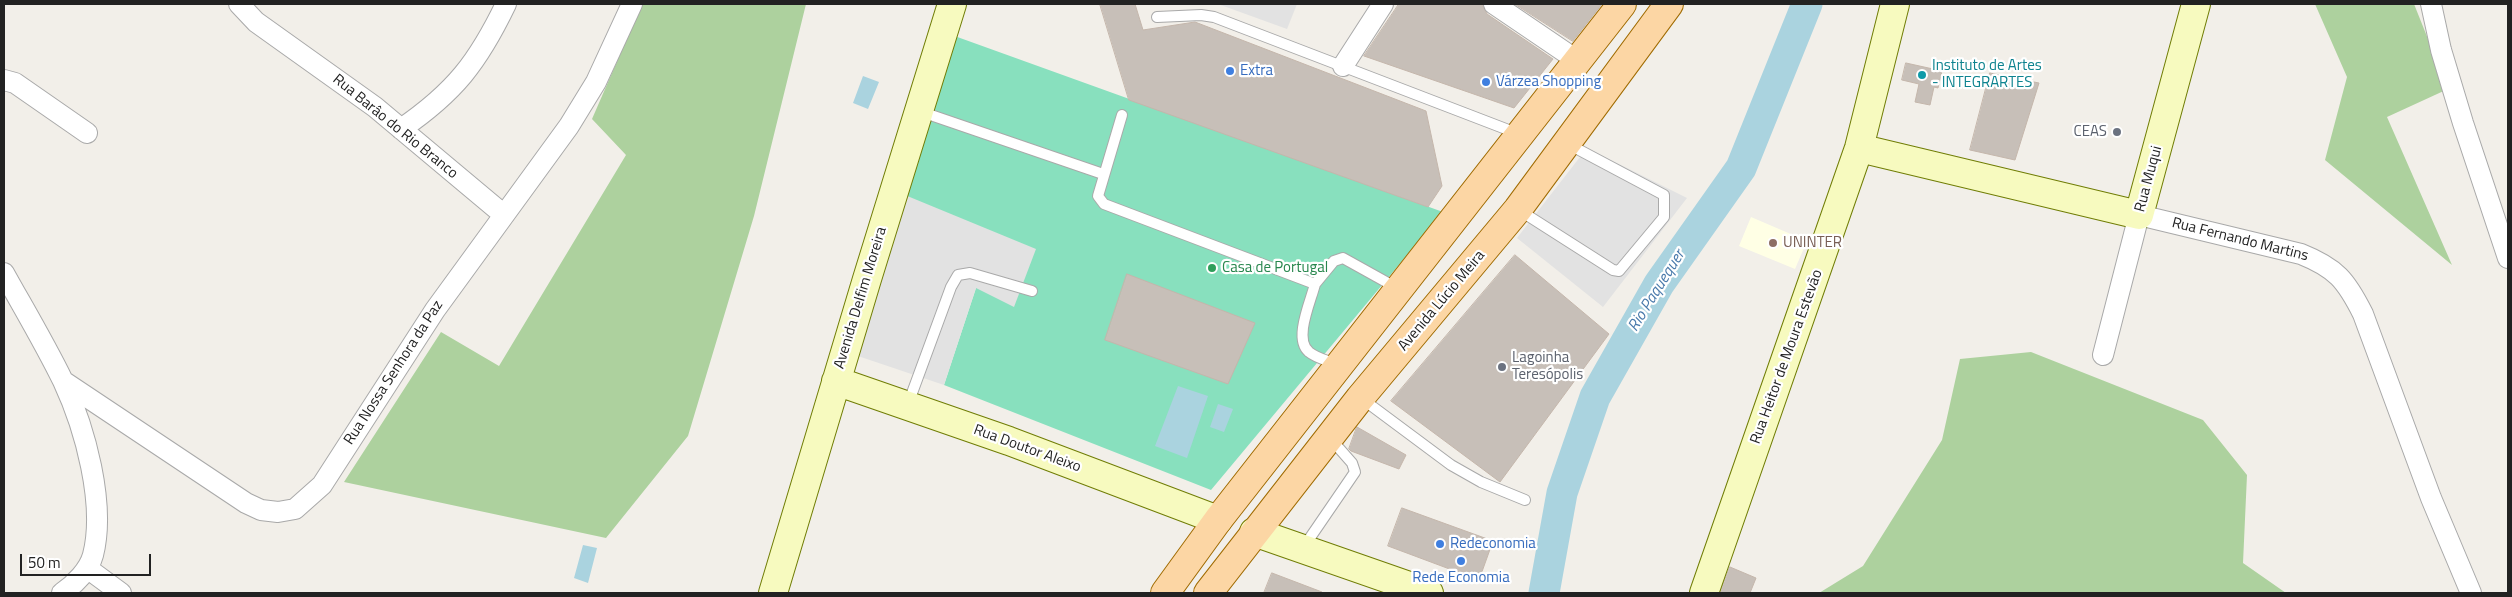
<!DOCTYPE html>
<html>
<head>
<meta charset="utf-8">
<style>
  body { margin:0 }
  #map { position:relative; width:2512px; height:597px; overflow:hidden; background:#f2efe9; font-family:"Titillium Web",sans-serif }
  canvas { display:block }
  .frame { position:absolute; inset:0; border:5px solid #222; pointer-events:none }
  .scale { position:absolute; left:20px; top:554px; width:131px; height:22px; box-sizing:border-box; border:2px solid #222; border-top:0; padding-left:6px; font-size:15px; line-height:18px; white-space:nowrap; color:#222; -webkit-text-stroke:4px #fff; paint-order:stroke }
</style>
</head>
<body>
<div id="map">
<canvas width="2512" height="597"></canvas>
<div class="frame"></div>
<div class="scale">50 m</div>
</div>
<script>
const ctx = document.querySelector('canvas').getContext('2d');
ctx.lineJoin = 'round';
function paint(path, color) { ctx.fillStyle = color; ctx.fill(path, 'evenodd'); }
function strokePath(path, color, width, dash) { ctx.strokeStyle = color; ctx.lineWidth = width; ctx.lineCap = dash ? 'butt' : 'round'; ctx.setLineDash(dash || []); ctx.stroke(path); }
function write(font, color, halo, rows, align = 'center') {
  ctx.font = font + ' "Titillium Web",sans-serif'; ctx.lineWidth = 4.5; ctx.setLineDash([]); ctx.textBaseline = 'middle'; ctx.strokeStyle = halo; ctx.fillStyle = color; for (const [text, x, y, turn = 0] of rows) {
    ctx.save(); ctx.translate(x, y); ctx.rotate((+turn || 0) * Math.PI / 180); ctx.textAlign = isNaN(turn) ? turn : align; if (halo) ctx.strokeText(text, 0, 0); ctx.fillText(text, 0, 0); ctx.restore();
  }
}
paint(new Path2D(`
  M1751 217 1807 241 1795 269 1739 246Z`), '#ffffe5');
paint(new Path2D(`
  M642 4H806L754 216 688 436 606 538 344 482 441 332 499 366 626 155 592 119Z
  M2315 4H2414L2448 89 2387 117 2452 265 2325 160 2347 77Z
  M2031 352 2203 420 2247 475 2243 563 2286 593H1819L1863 566 1942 440 1960 359Z`), '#add19e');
paint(new Path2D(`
  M949 34 1443 212 1211 490 944 385 976 288 900 193Z`), '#88e0be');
paint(new Path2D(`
  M1218 4H1297L1287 29Z
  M1587 148 1687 198 1603 307 1517 238Z
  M900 193 1036 249 1014 307 976 288 944 385 852 354Z`), '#e2e2e2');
paint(new Path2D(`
  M863 76 879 82 868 109 853 103Z
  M1178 386 1208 396 1187 458 1155 446Z
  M1218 404 1233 409 1224 432 1210 427Z
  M583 545 597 548 588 583 574 578Z`), '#aad3df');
strokePath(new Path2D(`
  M1544 593 1562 493 1595 397 1659 284 1741 168 1807 4`), '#aad3df', 31);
const building = new Path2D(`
  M1100 4H1135L1143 30 1195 22 1426 111 1442 186 1428 207 1129 100Z
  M1399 4H1482L1487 14 1553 59 1514 108 1364 56Z
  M1515 4H1602L1573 41Z
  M1906 63 1942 71 1938 88 1934 87 1930 105 1915 102 1919 84 1902 80Z
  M1990 73 2039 83 2015 160 1970 150Z
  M1515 255 1609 334 1500 482 1391 401Z
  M1127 274 1255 323 1228 384 1105 340Z
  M1357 427 1406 455 1399 469 1351 451 1349 449Z
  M1402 508 1493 541 1479 580 1388 546Z
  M1730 567 1756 578 1750 593H1720Z
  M1272 573 1322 592V593H1264Z`);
paint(building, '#c7bfb8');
strokePath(building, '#c4b6ab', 1);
const lane = new Path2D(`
  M1157 17 1201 15 1214 17 1519 134
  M919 111 1103 174
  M1122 115 1098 196 1104 204 1315 284C1311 301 1293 339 1309 352 1316 358 1329 361 1338 365
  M1519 210 1613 270 1619 271 1664 217V195L1568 144
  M1315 284 1334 261 1343 258 1397 288
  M1361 398 1451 465 1481 482 1525 500
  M908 404 951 287 958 275 970 273 1032 291
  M1303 548 1355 472 1352 463 1330 438`);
const street = new Path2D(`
  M239 4 256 22 375 107 504 215
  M1494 4 1578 61
  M2431 4 2441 50 2463 123 2508 258
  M1343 66 1383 4
  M4 80 15 83 87 133
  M401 129C455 92 478 62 506 4
  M4 273C24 309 45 344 63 381 85 428 106 504 93 555 89 570 75 584 62 593
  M2103 355 2139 215 2301 254C2336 268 2346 280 2363 314L2431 498 2471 593
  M63 381 246 503 261 510 278 512 295 509 322 485 435 310 569 126 596 82 632 4
  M87 568 121 593`);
const secondary = new Path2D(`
  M1859 148 2139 215 2196 4
  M836 381 1009 441 1218 520
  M1254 532 1429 593
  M773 593 867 279 952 4
  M1704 593 1859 148 1895 4`);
const primary = new Path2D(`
  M1165 593 1218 520 1622 4
  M1208 593 1360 398 1518 209 1669 4`);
strokePath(lane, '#a9a9a9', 12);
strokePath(street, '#a9a9a9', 22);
strokePath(secondary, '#707d05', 30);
strokePath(primary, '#a06b00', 30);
strokePath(lane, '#fff', 10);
strokePath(street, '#fff', 20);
strokePath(secondary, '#f7fabf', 28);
strokePath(primary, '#fcd6a4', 28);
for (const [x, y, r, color] of [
  [1230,71,5,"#3f7fe0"],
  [1922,75,5,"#0f9aa8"],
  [1486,82,5,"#3f7fe0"],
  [2117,132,5,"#6b7280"],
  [1773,243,5,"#8d6e63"],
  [1212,268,5,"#2e9e5b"],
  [1502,367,5,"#6b7280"],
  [1440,544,5,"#3f7fe0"],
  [1461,561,5,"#3f7fe0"]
]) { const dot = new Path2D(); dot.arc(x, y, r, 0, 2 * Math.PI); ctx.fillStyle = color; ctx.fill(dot); strokePath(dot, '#fff', 2); }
write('15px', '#0d838f', '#fff', [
  ["Instituto de Artes",1932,66],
  ["- INTEGRARTES",1932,83]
], 'left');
write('15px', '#366cbe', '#fff', [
  ["Extra",1240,71],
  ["Várzea Shopping",1496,82],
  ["Redeconomia",1450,544],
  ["Rede Economia",1461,578,"center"]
], 'left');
write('15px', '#222', '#fff', [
  ["Rua Barâo do Rio Branco",395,127,39],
  ["Rua Muqui",2149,179,-75],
  ["Rua Fernando Martins",2240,240,14],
  ["Avenida Delfim Moreira",861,298,-73],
  ["Avenida Lúcio Meira",1442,301,-50],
  ["Rua Heitor de Moura Estevão",1787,357,-70],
  ["Rua Nossa Senhora da Paz",394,373,-57],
  ["Rua Doutor Aleixo",1027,449,20]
]);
write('15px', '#5b616d', '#fff', [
  ["CEAS",2107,132],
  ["Lagoinha",1512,358,"left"],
  ["Teresópolis",1512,375,"left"]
], 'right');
write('15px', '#785e54', '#fff', [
  ["UNINTER",1783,243]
], 'left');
write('15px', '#27864d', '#fff', [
  ["Casa de Portugal",1222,268]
], 'left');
write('italic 16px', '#4a7aab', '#fff', [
  ["Rio Paquequer",1657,291,-58]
]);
</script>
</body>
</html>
